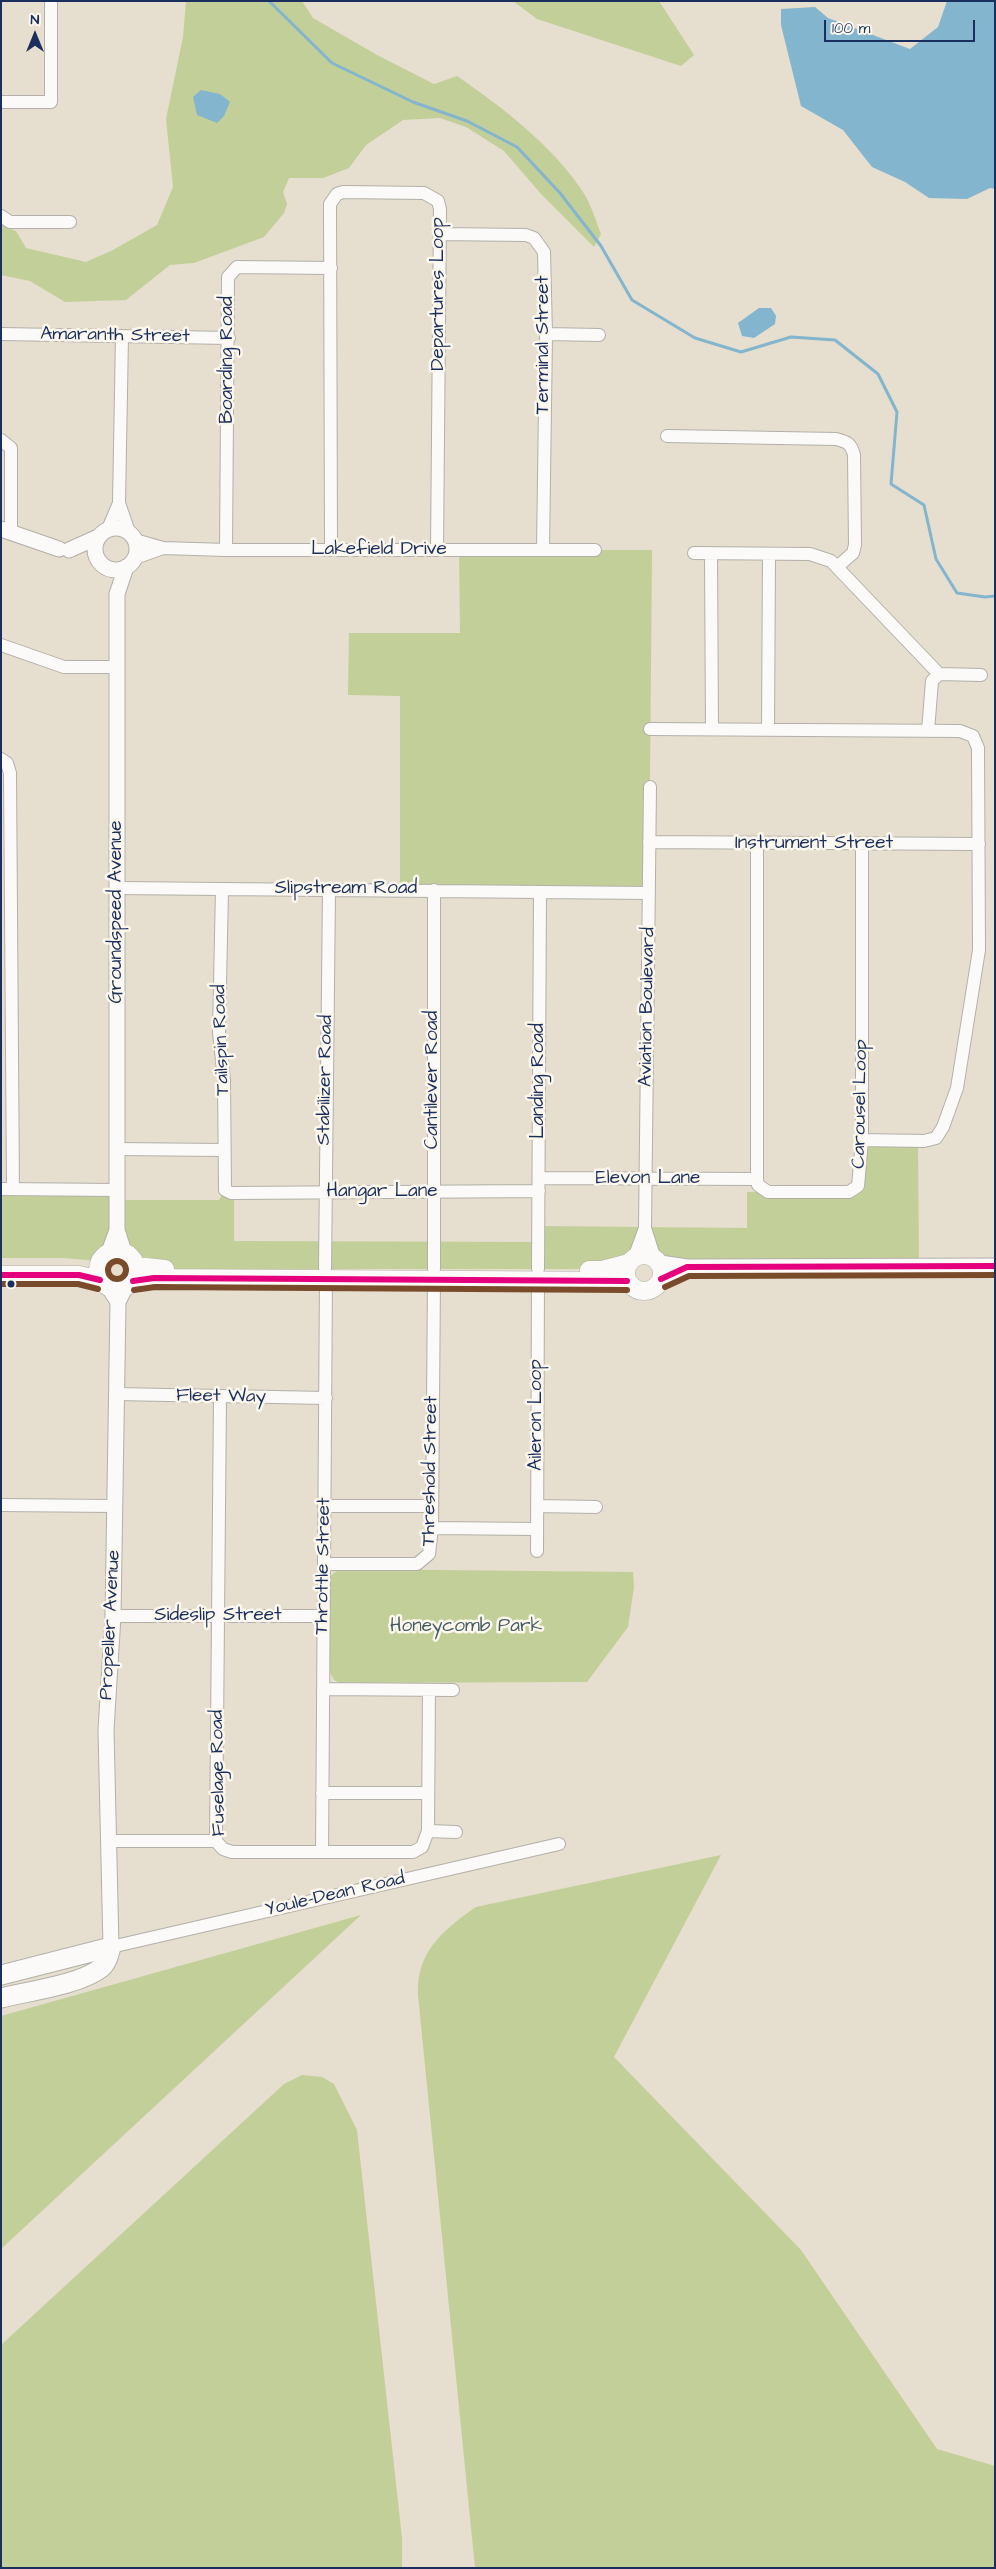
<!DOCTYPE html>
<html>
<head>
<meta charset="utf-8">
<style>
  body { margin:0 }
  #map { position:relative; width:996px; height:2569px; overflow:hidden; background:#e6dece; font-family:"Architects Daughter",sans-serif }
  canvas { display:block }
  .frame { position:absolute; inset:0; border:2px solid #1b2f5e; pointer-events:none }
  .north { position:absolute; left:10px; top:10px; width:50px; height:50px; -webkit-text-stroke:4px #fbf7ec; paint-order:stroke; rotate:0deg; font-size:14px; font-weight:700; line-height:20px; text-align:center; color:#1b2f5e }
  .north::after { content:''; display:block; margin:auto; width:18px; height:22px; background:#1b2f5e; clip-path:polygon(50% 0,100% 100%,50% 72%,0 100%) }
  .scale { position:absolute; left:824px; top:20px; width:151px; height:22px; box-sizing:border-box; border:2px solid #1b2f5e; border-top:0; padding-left:6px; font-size:15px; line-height:18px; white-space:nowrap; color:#1b2f5e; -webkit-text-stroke:4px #fbf7ec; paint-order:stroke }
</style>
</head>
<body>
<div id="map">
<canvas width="996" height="2569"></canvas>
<div class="frame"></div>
<div class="north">N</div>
<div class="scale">100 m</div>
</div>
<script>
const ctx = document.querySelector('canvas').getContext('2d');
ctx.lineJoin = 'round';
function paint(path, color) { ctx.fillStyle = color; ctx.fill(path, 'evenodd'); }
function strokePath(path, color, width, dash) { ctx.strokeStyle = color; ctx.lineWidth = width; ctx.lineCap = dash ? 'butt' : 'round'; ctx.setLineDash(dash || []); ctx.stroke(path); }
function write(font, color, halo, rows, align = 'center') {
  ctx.font = font + ' "Architects Daughter",sans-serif'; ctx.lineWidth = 5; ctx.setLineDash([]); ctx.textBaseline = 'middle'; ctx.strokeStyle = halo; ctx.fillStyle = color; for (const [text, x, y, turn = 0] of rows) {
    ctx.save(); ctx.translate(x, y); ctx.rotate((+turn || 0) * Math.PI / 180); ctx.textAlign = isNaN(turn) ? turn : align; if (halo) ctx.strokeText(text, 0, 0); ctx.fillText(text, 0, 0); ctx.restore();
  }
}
paint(new Path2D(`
  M186 1H302L313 18 377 55 434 84 457 76C503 108 552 145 583 192 591 204 596 221 601 234L594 247 542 195 504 151 466 127 440 118 403 120 366 145 349 168 323 178H289L283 192 287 204 284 213 264 237 194 263 170 265 126 300 65 302 30 281 1 275V225L16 231 26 248 86 262 113 250 157 225 173 187 166 119 183 37Z
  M513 1H659L694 55 681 66 537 19Z
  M459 550H652L649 893 400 890V696L348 695 349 633H460Z
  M862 1140 918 1143 919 1266 687 1267 645 1255 605 1269H151L134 1260 124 1252H109L99 1261 63 1258H1V1193L117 1190V1200H219L225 1190 234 1193V1241L538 1242V1226L747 1228V1192H849L854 1190Z
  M339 1569 633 1572 634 1587 628 1627 587 1682 340 1683 334 1680 328 1669V1578Z
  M721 1855 614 2057 801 2250 937 2449 995 2466V2568H475L418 1995C416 1952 443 1930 476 1907Z
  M361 1915 1 2249V2016Z
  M302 2075 322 2077 334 2084 357 2130 402 2538V2568H1V2345L284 2084Z`), '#c3cf98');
paint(new Path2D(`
  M947 1H995V189L990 188 967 199 929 198 905 182 872 167 843 130 801 106 781 25V9L815 7 828 18 910 49 938 27Z
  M201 90 220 94 230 102 224 116 217 123 197 115 193 97Z
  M759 308H771L776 316 775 324 754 338 742 336 738 323Z`), '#83b5cf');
strokePath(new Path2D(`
  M269 1 332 63 413 102 467 121 517 147 560 193 601 246 632 300 695 338 741 352 791 337 835 340 878 374 897 412 891 484 924 505 936 559 957 593 985 597 995 596`), '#83b5cf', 3);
const minor = new Path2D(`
  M1 102H51V1
  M1 216 10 222H70
  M439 234 526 235 534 238 544 252 546 334 543 550
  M1 334 229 338
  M546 334 599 335
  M122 336 119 503 129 532
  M667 436 836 439C847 442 851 443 854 455L855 545 853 553 837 567
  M1 440 11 448V533
  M108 529 119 503
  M135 540 163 548 226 550H595
  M226 550 228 277 237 267 331 268
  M331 550 330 204 337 194 343 192 424 193 438 201 440 209 437 550
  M694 553 810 554 831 561 939 674
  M711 553 712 729
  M135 558 163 548
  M1 645 64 667H117
  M650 729 960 731 973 736 978 748 979 950 957 1088 943 1127 936 1138 924 1141 862 1140
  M768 730 769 554
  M928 731 932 681 939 674 981 675
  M1 759 7 763 10 773 13 1189
  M650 787 645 1228 655 1259
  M649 842 979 844
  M757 843V1179L758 1185 768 1192H849L858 1186 862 1140V844
  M116 888 649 893
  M222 889 219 1032 224 1080 225 1190 231 1193 539 1191
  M117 1149 223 1150
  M539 1178 757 1179
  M1 1189 117 1190
  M634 1258 645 1228
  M325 1269 329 890
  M434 1269V890
  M538 1269 540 892
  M116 1394 326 1398
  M220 1397 216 1841 223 1849 232 1852H413L422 1847 428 1831 429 1690
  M1 1505 115 1506
  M324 1506H432
  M537 1506 596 1507
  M432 1528 536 1529
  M537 1551 538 1279
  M324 1564H417L429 1554 432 1528 434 1279
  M113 1616H322
  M323 1689 453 1690
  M322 1793H428
  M428 1831 456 1832
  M110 1841H216
  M322 1852 326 1279
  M111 1947 559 1844`);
const tertiary = new Path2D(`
  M95 549a21 21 0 1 1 42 0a21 21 0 1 1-42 0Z
  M1 529 59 549
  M69 550 98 537
  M109 1252 117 1230
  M124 1252 117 1230V594L126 567
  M660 1263 687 1267 995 1266
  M661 1279 683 1269
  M109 1288 118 1302
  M111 1947 106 1730 113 1616 118 1302 125 1288`);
const secondary = new Path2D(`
  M98 1270a19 19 0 1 1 38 0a19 19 0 1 1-38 0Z
  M626 1273a18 18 0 1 1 36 0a18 18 0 1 1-36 0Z
  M136 1266 165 1269
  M589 1270H602L629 1263
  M1 1275H79L100 1280
  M133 1281 154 1278 627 1281`);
const primary = new Path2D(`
  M1 1975 111 1947C109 1955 107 1963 101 1968 79 1985 29 1991 1 1998`);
strokePath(minor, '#b3b0aa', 14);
strokePath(tertiary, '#b3b0aa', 17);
strokePath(secondary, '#b3b0aa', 19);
strokePath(primary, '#b3b0aa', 21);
strokePath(minor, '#fbfaf8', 12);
strokePath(tertiary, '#fbfaf8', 15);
strokePath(secondary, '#fbfaf8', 18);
strokePath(primary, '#fbfaf8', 19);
strokePath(new Path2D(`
  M1 1275H79L100 1280
  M661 1279 687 1267 995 1266
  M133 1281 154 1278 627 1281`), '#e5007d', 6);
strokePath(new Path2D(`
  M108 1270a9 9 0 1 1 18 0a9 9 0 1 1-18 0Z
  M1 1284H78L98 1289
  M665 1287 689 1276 995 1275
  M134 1290 155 1287 627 1290`), '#7a4b2a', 6);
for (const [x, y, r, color] of [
  [11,1284,4.5,"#1b2f5e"]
]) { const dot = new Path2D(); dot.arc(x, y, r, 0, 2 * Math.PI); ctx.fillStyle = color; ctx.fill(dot); strokePath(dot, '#fbf7ec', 2); }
write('19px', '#1b2f5e', '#fbf7ec', [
  ["Departures Loop",439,294,-90],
  ["Amaranth Street",115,336,1],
  ["Terminal Street",544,345,-90],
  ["Boarding Road",228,360,-90],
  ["Lakefield Drive",379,550],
  ["Instrument Street",814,844],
  ["Slipstream Road",346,889],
  ["Groundspeed Avenue",117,912,-90],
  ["Aviation Boulevard",648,1007,-89],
  ["Tailspin Road",222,1040,-92],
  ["Stabilizer Road",326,1080,-89],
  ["Cantilever Road",433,1080,-90],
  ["Landing Road",539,1081,-90],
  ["Carousel Loop",861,1104,-89],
  ["Elevon Lane",648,1179],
  ["Hangar Lane",382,1192],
  ["Fleet Way",221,1397,1],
  ["Aileron Loop",537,1415,-90],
  ["Threshold Street",431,1471,-89],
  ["Throttle Street",324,1566,-89],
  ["Sideslip Street",218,1616],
  ["Propeller Avenue",111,1625,-87],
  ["Fuselage Road",219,1773,-91],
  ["Youle-Dean Road",335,1895,-13]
]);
write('19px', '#455b62', '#fbf7ec', [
  ["Honeycomb Park",466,1627]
]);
</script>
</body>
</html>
